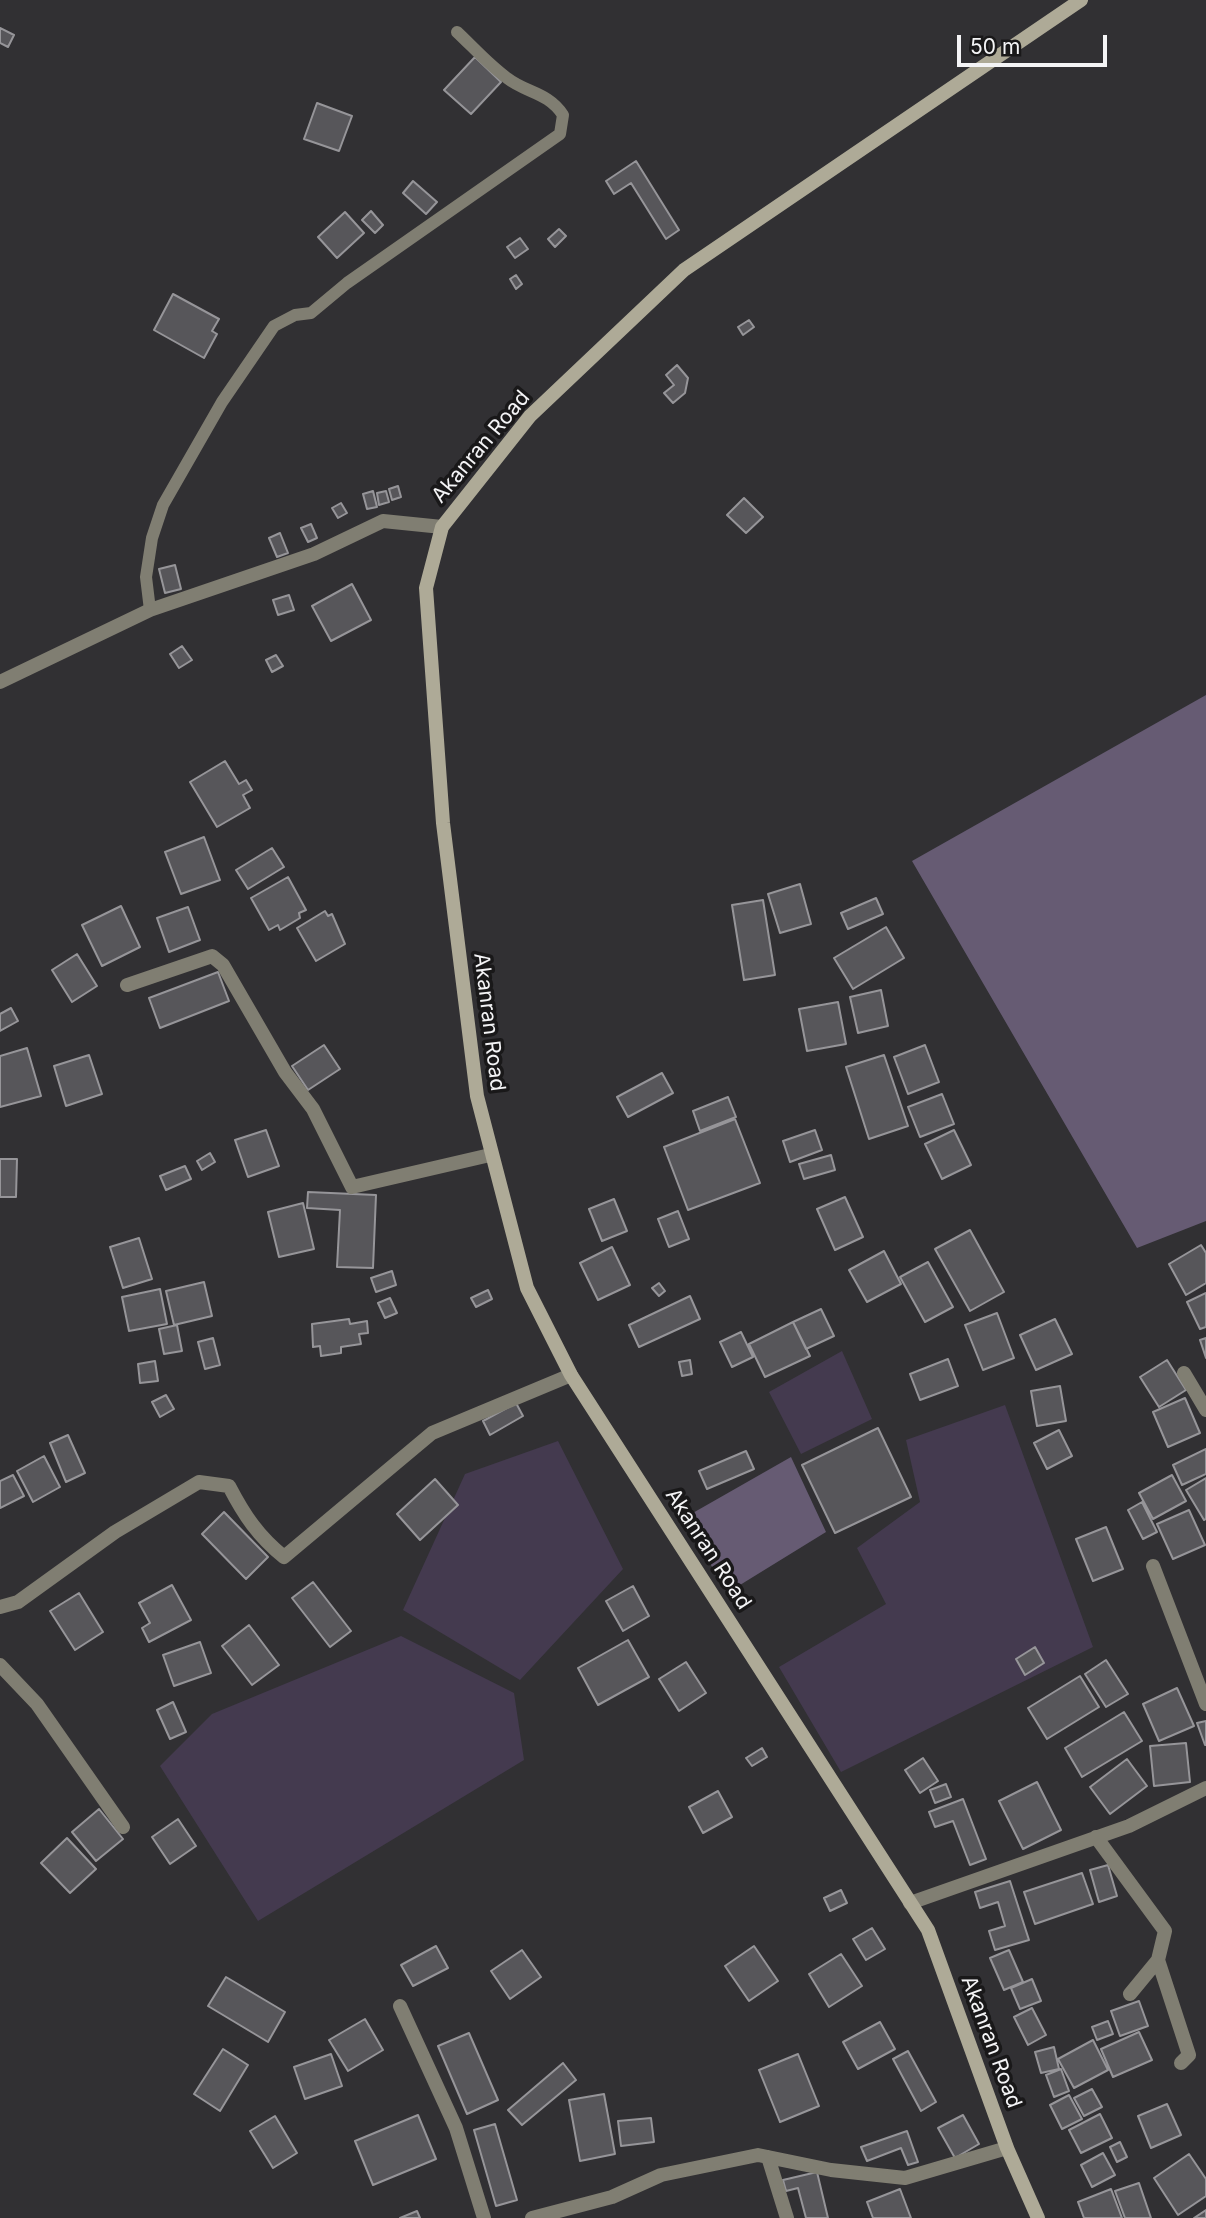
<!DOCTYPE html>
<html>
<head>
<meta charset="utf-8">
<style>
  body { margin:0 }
  #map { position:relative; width:1206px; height:2218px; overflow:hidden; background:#313033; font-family:Inter,sans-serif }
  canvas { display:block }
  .scale { position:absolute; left:957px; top:35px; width:150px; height:32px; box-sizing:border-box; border:4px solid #f4f4f6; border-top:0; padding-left:9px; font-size:21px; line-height:24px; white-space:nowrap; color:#f4f4f6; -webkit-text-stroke:5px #191819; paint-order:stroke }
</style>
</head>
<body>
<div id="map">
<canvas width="1206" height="2218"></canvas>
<div class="scale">50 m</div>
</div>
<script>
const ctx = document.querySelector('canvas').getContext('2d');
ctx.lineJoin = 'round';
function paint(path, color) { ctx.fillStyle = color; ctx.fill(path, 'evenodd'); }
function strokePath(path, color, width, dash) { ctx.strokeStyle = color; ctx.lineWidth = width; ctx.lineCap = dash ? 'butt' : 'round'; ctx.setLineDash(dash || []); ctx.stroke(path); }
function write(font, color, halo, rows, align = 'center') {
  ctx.font = font + ' Inter,sans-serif'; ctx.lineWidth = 7; ctx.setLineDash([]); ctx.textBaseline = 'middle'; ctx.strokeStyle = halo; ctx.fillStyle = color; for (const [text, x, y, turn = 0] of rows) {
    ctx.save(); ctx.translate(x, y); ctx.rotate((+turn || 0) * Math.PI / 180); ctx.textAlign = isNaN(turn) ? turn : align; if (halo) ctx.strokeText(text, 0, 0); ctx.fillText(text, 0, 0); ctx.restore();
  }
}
paint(new Path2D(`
  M842 1351 872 1419 801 1454 769 1392Z
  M1005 1405 1093 1647 841 1772 779 1667 886 1604 857 1548 920 1502 906 1440Z
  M558 1441 623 1569 520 1680 403 1610 465 1474Z
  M401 1636 514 1693 524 1760 258 1921 160 1766 212 1714Z`), '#443a4f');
paint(new Path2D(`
  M1206 695V1221L1137 1248 912 861Z
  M791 1457 826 1532 727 1593 684 1518Z`), '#665b73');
const building = new Path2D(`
  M0 28 14 35 8 47 0 43Z
  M475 57 501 82 471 114 444 90Z
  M317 103 352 116 339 151 304 139Z
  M636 161 679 230 666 239 631 183 614 194 606 181Z
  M413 181 437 202 426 214 403 193Z
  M371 211 383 225 375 233 362 220Z
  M345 212 364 233 337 258 318 237Z
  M559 229 566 236 555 247 548 239Z
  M520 238 528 249 515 258 507 247Z
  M516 275 522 284 516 289 510 279Z
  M173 294 219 319 212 331 217 334 204 358 154 330Z
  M749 320 754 327 743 335 738 327Z
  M677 365 688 378 685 393 673 403 664 393 674 385 666 375Z
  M398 486 401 497 392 500 389 489Z
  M373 491 377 507 367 509 363 494Z
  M386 491 389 502 379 505 377 493Z
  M744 498 763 517 746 533 727 515Z
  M341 503 347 513 338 518 332 508Z
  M311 524 317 538 308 542 301 528Z
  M280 533 288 553 277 557 269 538Z
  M175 565 181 589 165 593 159 569Z
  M352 584 371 620 331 641 312 606Z
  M289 595 294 610 278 615 273 600Z
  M182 646 192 660 179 668 170 654Z
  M276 655 283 666 272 672 266 660Z
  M225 761 239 784 246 780 252 790 243 795 250 808 217 827 190 782Z
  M204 837 220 880 181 894 165 852Z
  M272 848 284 867 248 889 236 870Z
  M288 877 306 910 299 913 300 918 280 930 278 925 269 930 251 898Z
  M800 884 811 924 780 933 768 894Z
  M876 898 883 914 848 929 841 913Z
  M763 900 775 975 744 980 732 905Z
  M121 906 140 947 102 966 82 925Z
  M188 907 200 940 169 952 157 918Z
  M325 911 328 916 332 914 345 944 316 961 297 928Z
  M886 927 904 958 853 989 834 958Z
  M77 954 97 986 72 1002 52 970Z
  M218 972 229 1001 160 1028 149 998Z
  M881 990 888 1026 858 1033 850 997Z
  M838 1002 846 1044 807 1051 799 1009Z
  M11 1008 18 1021 0 1031V1014Z
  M324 1045 340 1069 308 1090 292 1066Z
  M925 1045 939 1082 908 1094 894 1057Z
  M27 1048 41 1096 0 1107V1056Z
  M89 1055 102 1094 66 1106 54 1066Z
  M884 1055 908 1126 869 1139 846 1067Z
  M662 1073 673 1093 628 1117 617 1097Z
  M942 1094 954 1124 920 1137 908 1107Z
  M728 1097 736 1117 700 1131 693 1111Z
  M735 1119 760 1183 688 1210 664 1147Z
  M266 1130 279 1166 248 1177 235 1140Z
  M815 1130 822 1150 790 1162 783 1141Z
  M954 1130 971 1165 942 1179 925 1144Z
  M210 1153 215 1162 202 1170 197 1161Z
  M831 1155 835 1170 804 1179 799 1164Z
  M0 1159H17L16 1197H0Z
  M185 1166 191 1179 166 1190 160 1176Z
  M308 1192 376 1195 373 1268 337 1267 340 1210 307 1208Z
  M845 1197 863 1237 835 1250 817 1209Z
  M614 1199 627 1231 602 1241 589 1209Z
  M303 1203 314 1249 279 1257 268 1212Z
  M678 1211 689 1239 669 1247 658 1219Z
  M970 1230 1004 1292 970 1311 935 1249Z
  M139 1238 152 1279 123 1288 110 1247Z
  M1201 1245 1206 1253V1283L1186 1295 1169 1264Z
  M612 1247 630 1285 598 1300 580 1263Z
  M884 1251 901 1284 867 1302 849 1270Z
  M928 1262 953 1307 925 1322 900 1277Z
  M392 1271 396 1285 376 1292 371 1278Z
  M204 1282 212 1316 174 1325 166 1291Z
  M659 1283 665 1291 659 1296 652 1288Z
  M160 1289 167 1324 129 1331 122 1297Z
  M488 1290 492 1299 476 1307 471 1298Z
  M1206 1293V1327L1200 1329 1187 1302Z
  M690 1296 700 1319 639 1347 629 1325Z
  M390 1298 397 1313 385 1318 378 1303Z
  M821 1309 834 1336 806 1349 793 1322Z
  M997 1313 1014 1358 983 1370 965 1325Z
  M349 1319 350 1324 367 1321 368 1333 359 1334 361 1344 341 1347V1353L321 1356 320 1346 313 1347 312 1324Z
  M1055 1319 1072 1354 1036 1370 1020 1335Z
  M793 1322 810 1356 765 1377 749 1344Z
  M177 1325 182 1351 164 1354 159 1329Z
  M741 1332 753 1357 732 1367 720 1342Z
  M213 1338 220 1365 205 1369 198 1342Z
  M1206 1338V1358L1200 1340Z
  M948 1359 958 1386 920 1400 910 1374Z
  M690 1360 692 1374 682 1376 679 1362Z
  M1167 1360 1186 1390 1159 1407 1140 1377Z
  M155 1361 158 1381 140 1383 138 1364Z
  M1060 1386 1066 1421 1037 1426 1031 1391Z
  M166 1395 174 1409 160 1417 152 1402Z
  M1185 1398 1200 1433 1168 1447 1153 1412Z
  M516 1403 523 1416 490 1435 483 1421Z
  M878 1428 911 1497 835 1533 802 1465Z
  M1059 1430 1072 1456 1047 1469 1034 1443Z
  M68 1435 85 1473 66 1482 50 1443Z
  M1206 1449V1474L1182 1485 1173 1465Z
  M746 1451 754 1469 707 1489 699 1471Z
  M44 1456 60 1487 33 1502 17 1471Z
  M13 1475 24 1496 0 1508V1481Z
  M1172 1475 1186 1501 1153 1519 1139 1493Z
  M1206 1478V1519L1204 1520 1186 1490Z
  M435 1479 458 1505 420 1540 397 1514Z
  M1142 1502 1157 1532 1143 1539 1128 1510Z
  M1189 1510 1205 1545 1173 1559 1157 1524Z
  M224 1512 268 1557 246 1579 202 1534Z
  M1106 1527 1123 1569 1093 1581 1076 1539Z
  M313 1582 351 1631 330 1647 292 1598Z
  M172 1585 191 1620 149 1642 142 1628 150 1623 139 1603Z
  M633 1586 649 1616 623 1631 606 1601Z
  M79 1593 103 1632 75 1650 50 1611Z
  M249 1625 279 1665 252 1685 222 1646Z
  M628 1640 649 1677 598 1705 578 1668Z
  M200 1642 211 1673 174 1686 163 1655Z
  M1035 1647 1044 1663 1025 1675 1016 1659Z
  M1106 1660 1128 1694 1106 1707 1085 1674Z
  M686 1662 706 1693 679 1711 659 1679Z
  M1080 1676 1099 1707 1047 1739 1028 1708Z
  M1177 1688 1194 1726 1159 1741 1143 1704Z
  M173 1702 186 1732 170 1739 157 1710Z
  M1124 1712 1142 1741 1082 1777 1065 1748Z
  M1206 1721V1745H1205L1197 1723Z
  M1186 1743 1190 1782 1154 1786 1150 1746Z
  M762 1748 767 1757 752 1766 746 1758Z
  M923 1758 938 1781 920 1793 905 1770Z
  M1127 1759 1147 1786 1110 1814 1090 1787Z
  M1037 1782 1061 1830 1023 1849 999 1801Z
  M946 1784 951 1797 935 1803 930 1790Z
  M718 1791 732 1817 703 1833 689 1807Z
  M963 1799 986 1859 970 1865 953 1821 935 1827 929 1812Z
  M99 1809 123 1839 96 1861 72 1832Z
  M178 1819 196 1846 170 1864 152 1837Z
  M67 1838 96 1869 70 1893 41 1863Z
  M1108 1865 1117 1896 1099 1902 1090 1870Z
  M1082 1873 1093 1904 1035 1924 1024 1892Z
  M1010 1881 1029 1940 995 1950 989 1931 1005 1926 998 1902 980 1908 975 1892Z
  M841 1890 847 1903 830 1911 824 1898Z
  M872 1928 885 1949 866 1960 853 1939Z
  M436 1946 448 1968 413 1986 401 1965Z
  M754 1946 778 1981 749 2001 725 1966Z
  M522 1950 541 1977 510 1999 491 1971Z
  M1009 1950 1023 1982 1004 1990 990 1958Z
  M841 1954 862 1986 829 2007 809 1974Z
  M226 1977 285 2012 268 2042 208 2006Z
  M1032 1979 1041 2001 1020 2009 1011 1988Z
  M1139 2001 1148 2026 1120 2036 1111 2011Z
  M1032 2008 1046 2035 1028 2045 1014 2017Z
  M365 2019 383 2050 348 2071 329 2040Z
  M1108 2021 1113 2034 1097 2040 1092 2027Z
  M880 2022 895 2049 858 2069 843 2042Z
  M1139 2032 1152 2060 1113 2077 1101 2049Z
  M469 2033 498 2100 467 2114 438 2046Z
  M1093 2040 1108 2070 1074 2088 1058 2059Z
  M1054 2047 1059 2069 1041 2073 1035 2052Z
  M223 2049 248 2065 220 2111 194 2094Z
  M908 2051 936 2102 921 2111 893 2059Z
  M331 2054 342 2086 305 2099 294 2067Z
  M798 2054 819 2106 780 2122 759 2070Z
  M563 2063 576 2080 522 2125 508 2110Z
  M1061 2069 1069 2091 1054 2097 1046 2075Z
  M1092 2089 1102 2107 1084 2116 1074 2098Z
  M604 2094 615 2154 580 2161 569 2100Z
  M1069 2095 1082 2119 1062 2129 1050 2105Z
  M1167 2104 1181 2135 1151 2148 1138 2116Z
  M1100 2114 1112 2138 1081 2153 1069 2130Z
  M418 2115 436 2159 373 2185 355 2141Z
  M963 2115 979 2144 955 2158 938 2128Z
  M275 2116 297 2153 273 2168 250 2131Z
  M651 2118 654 2142 621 2146 618 2121Z
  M495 2124 517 2200 496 2206 474 2130Z
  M907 2131 918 2162 908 2165 901 2148 867 2161 861 2147Z
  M1120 2142 1127 2157 1117 2162 1110 2147Z
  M1103 2153 1115 2175 1092 2187 1081 2165Z
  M1189 2154 1206 2179V2196L1178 2215 1154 2178Z
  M817 2172 828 2218H806L798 2188 786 2191 783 2180Z
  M1139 2183 1151 2218H1125L1115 2191Z
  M900 2189 911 2218H873L867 2202Z
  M1111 2189 1122 2218H1084L1078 2202Z
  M1206 2210V2218H1194Z
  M417 2211 420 2218H400Z`);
paint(building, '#57565a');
strokePath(building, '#969599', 2);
strokePath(new Path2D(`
  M150 610 146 577 152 538 163 505 222 402 274 326 295 315 311 313 347 283 560 134 563 115C548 92 526 93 507 78 489 65 473 47 457 32`), '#807e72', 12);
strokePath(new Path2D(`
  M0 682 150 610 314 554 383 521 442 527
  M127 985 212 956 223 965 285 1072 313 1109 352 1187 490 1155
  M1184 1373 1206 1410
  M1153 1566 1206 1704
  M0 1607 18 1602 115 1532 199 1482 229 1486C244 1515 258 1536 284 1557L432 1433 571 1375
  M0 1665 37 1704 123 1827
  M1096 1837 1165 1931 1158 1960 1130 1994
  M910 1903 1129 1826 1206 1788
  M1158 1960 1189 2055 1181 2063
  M400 2006 456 2128 484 2218
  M768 2157 787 2218
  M532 2218 612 2197 661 2175 758 2155 831 2170 905 2178 1007 2148`), '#807e72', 14);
strokePath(new Path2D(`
  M1038 2218 1007 2148 928 1930 571 1375 527 1288 477 1096 443 823 426 588 442 527 530 416 684 270 1081 0`), '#aeaa97', 14);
write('21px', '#f4f4f6', '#191819', [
  ["Akanran Road",481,447,-50],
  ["Akanran Road",489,1022,83],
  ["Akanran Road",708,1549,57],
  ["Akanran Road",991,2042,70]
]);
</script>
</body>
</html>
